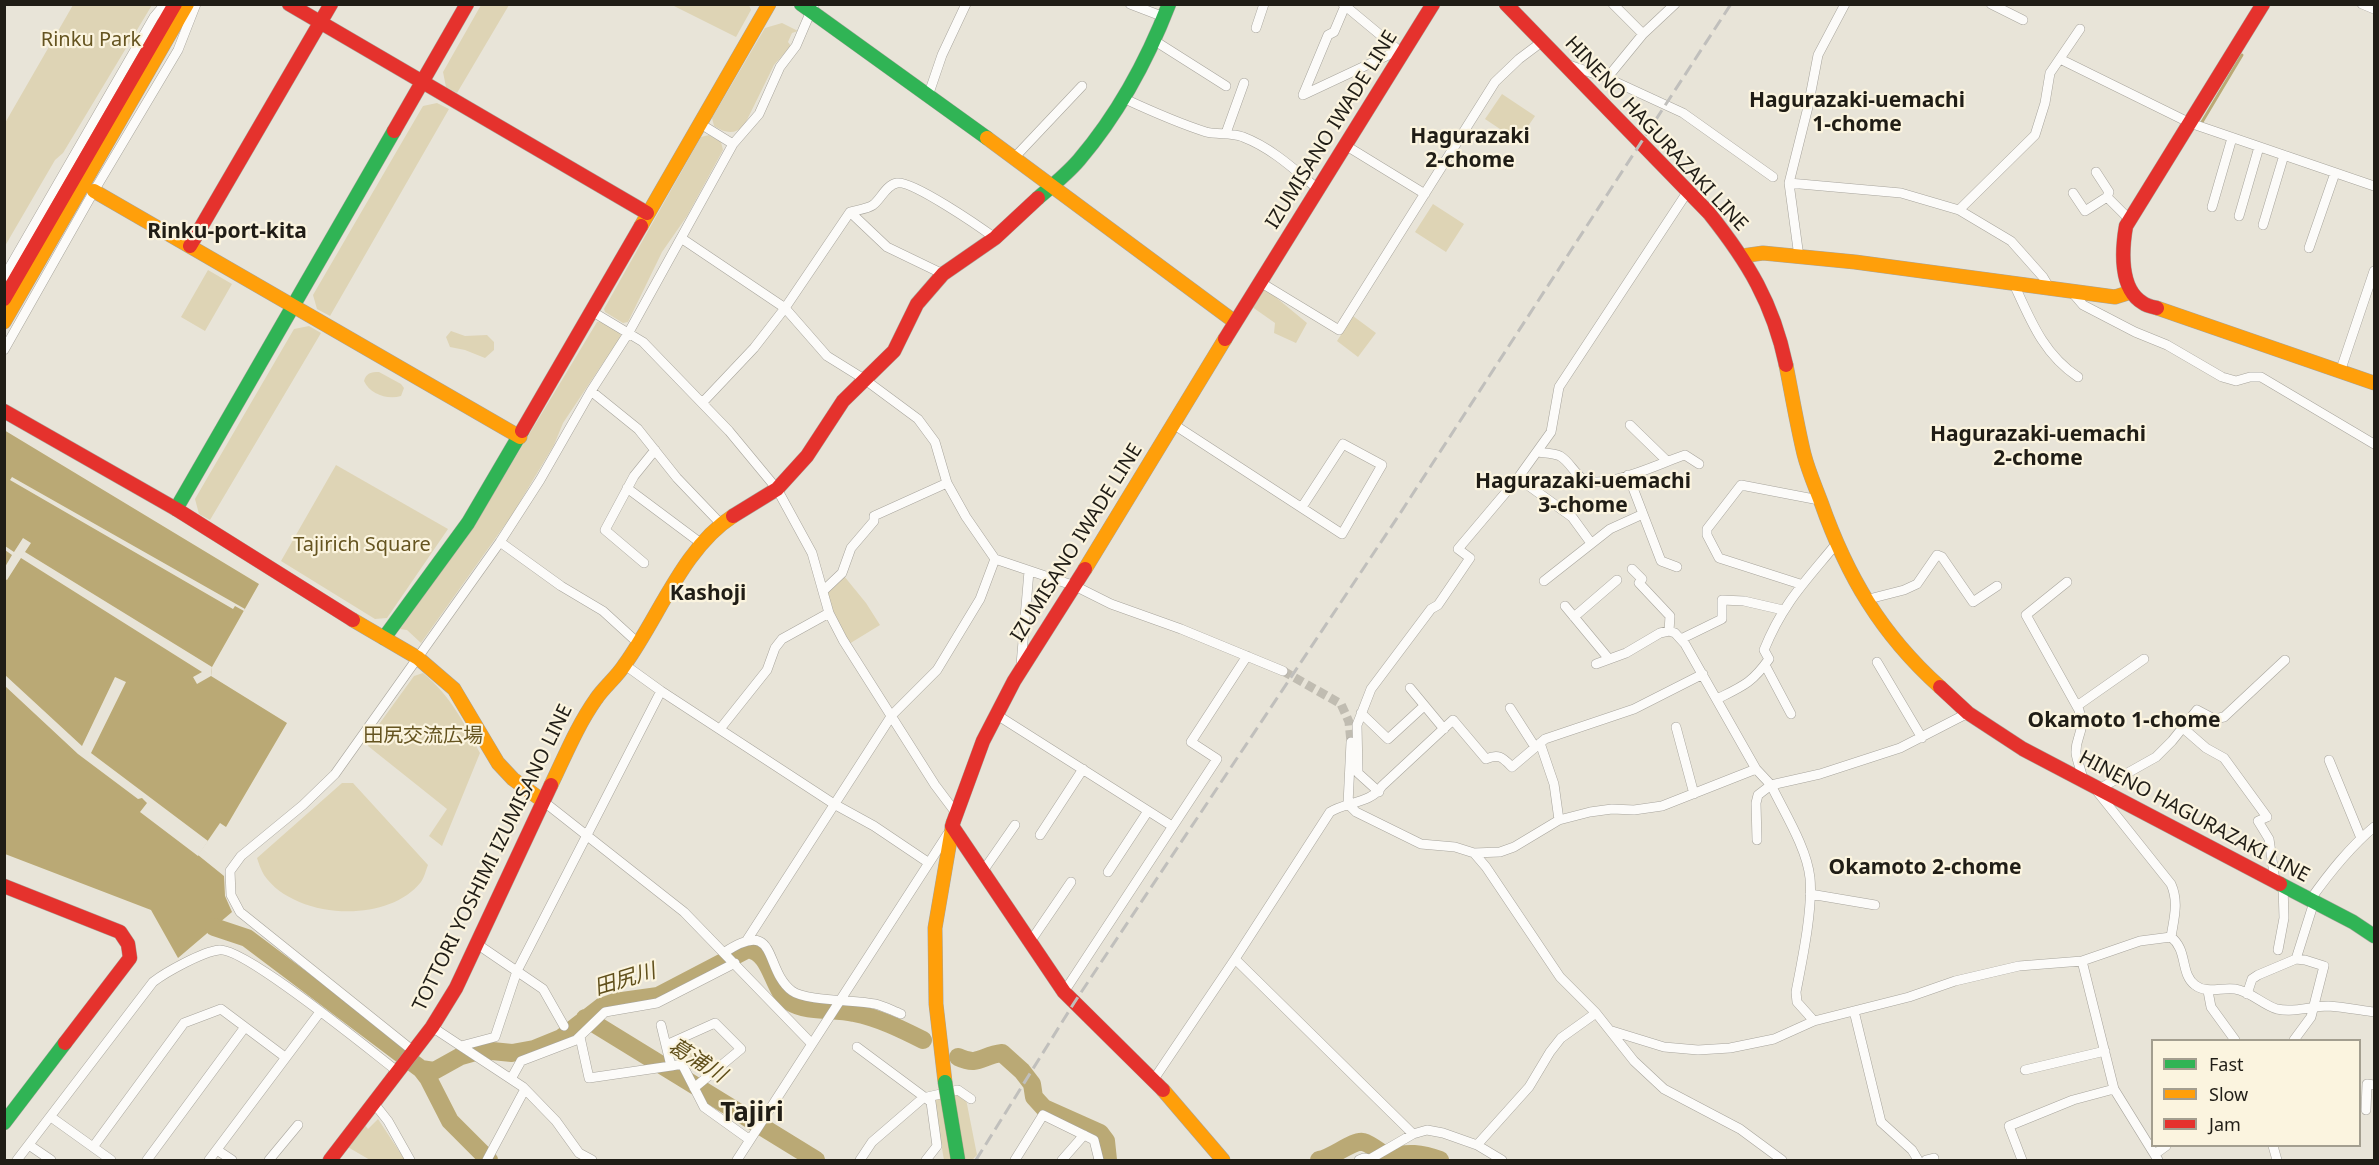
<!DOCTYPE html>
<html>
<head>
<meta charset="utf-8">
<style>
  body { margin:0 }
  #map { position:relative; width:2379px; height:1165px; overflow:hidden; background:#e8e4d8; font-family:"Noto Sans",sans-serif }
  canvas { display:block }
  .frame { position:absolute; inset:0; border:6px solid #201d16; pointer-events:none }
  .legend { position:absolute; left:2151px; top:1039px; width:210px; height:108px; box-sizing:border-box; background:#fbf4df; border:2px solid #a39e8f; margin:0; padding:8px 10px; list-style:none; font-size:18px; color:#201d16 }
  .legend li { display:flex; align-items:center; gap:12px; height:30px }
  .legend b { width:30px; border:2px solid #a39e8f }
</style>
</head>
<body>
<div id="map">
<canvas width="2379" height="1165"></canvas>
<div class="frame"></div>
<ul class="legend">
<li><b style="height:8px;background:#30b455"></b>Fast</li>
<li><b style="height:8px;background:#ff9f0a"></b>Slow</li>
<li><b style="height:8px;background:#e5322d"></b>Jam</li>
</ul>
</div>
<script>
const ctx = document.querySelector('canvas').getContext('2d');
ctx.lineJoin = 'round';
function paint(path, color) { ctx.fillStyle = color; ctx.fill(path, 'evenodd'); }
function strokePath(path, color, width, dash) { ctx.strokeStyle = color; ctx.lineWidth = width; ctx.lineCap = dash ? 'butt' : 'round'; ctx.setLineDash(dash || []); ctx.stroke(path); }
function write(font, color, halo, rows, align = 'center') {
  ctx.font = font + ' "Noto Sans","Noto Sans JP",sans-serif'; ctx.lineWidth = 4.5; ctx.setLineDash([]); ctx.textBaseline = 'middle'; ctx.strokeStyle = halo; ctx.fillStyle = color; for (const [text, x, y, turn = 0] of rows) {
    ctx.save(); ctx.translate(x, y); ctx.rotate((+turn || 0) * Math.PI / 180); ctx.textAlign = isNaN(turn) ? turn : align; if (halo) ctx.strokeText(text, 0, 0); ctx.fillText(text, 0, 0); ctx.restore();
  }
}
paint(new Path2D(`
  M73 5H152L63 153 55 160 5 246V123Z
  M481 5H509L457 93 446 87 443 72Z
  M672 5H749L751 10 736 37Z
  M782 23 798 31 792 33 788 42 791 46 774 65 744 126C734 135 725 133 714 126L712 118 765 28Z
  M1502 94 1535 116 1518 141 1485 119Z
  M437 103 449 109 330 316 317 309 313 295 423 106Z
  M709 135 721 142 723 150 687 216 662 252 628 322 623 323 605 312 604 309 701 137Z
  M1433 204 1464 224 1446 252 1415 232Z
  M208 270 232 284 205 331 181 317Z
  M1261 285 1307 323 1296 343 1274 333 1275 323 1248 304Z
  M1353 316 1376 333 1358 357 1337 341Z
  M601 321 619 331 621 336 563 423 554 445 512 515 421 643 407 630 400 629 478 519 597 322Z
  M309 326 321 333 210 520 199 514 195 499 294 329Z
  M451 331 465 336 487 335 494 342V350L485 358 465 350 450 347 446 337Z
  M379 372 401 384 404 388 401 396C387 400 370 394 364 381 366 373 371 372 379 372Z
  M336 465 448 529 387 618 375 619 281 561Z
  M844 576 866 603 880 625 849 644 841 631 825 592Z
  M423 673C450 695 464 723 480 753L442 846 429 836 447 809 368 746 377 727 414 676Z
  M342 783H353L428 865C426 870 424 878 421 882 387 925 294 919 264 875 261 870 259 864 257 858Z
  M688 1039 701 1058 690 1065 685 1059 679 1061 673 1049Z
  M957 1090 966 1099 977 1155 972 1160H944L934 1102 940 1093Z
  M378 1119 405 1160H370L346 1146 365 1125 368 1129Z`), '#ded4b5');
paint(new Path2D(`
  M4 430 259 584 212 667 211 676 287 723 226 827 220 823 198 855 224 876 225 896 232 912 178 958 151 910 5 854Z`), '#baa975');
paint(new Path2D(`
  M12 477 245 609 244 611 235 606 233 609 10 480Z
  M23 538 31 543 25 552 212 667 211 676 197 684 193 677 202 672 21 558 7 580 5 579V567L12 555 5 550V546L14 552Z
  M5 675 82 746 115 677 126 682 91 753 208 841 198 856 140 812 147 803 142 798 138 799 78 754 5 686Z`), '#e8e4d8');
strokePath(new Path2D(`
  M2202 122 2242 55`), '#baa975', 3);
strokePath(new Path2D(`
  M214 927 247 938 421 1069 434 1071 461 1056 482 1050 512 1053 534 1049 561 1038 601 1007 615 1002 658 996 748 949C773 954 771 989 790 1002 808 1013 835 1008 854 1013 879 1018 901 1029 923 1040
  M585 1018 816 1160
  M958 1057C979 1067 982 1055 1002 1053L1022 1071 1032 1084 1034 1097 1044 1108 1100 1133 1106 1141 1108 1160
  M421 1069 428 1078 450 1121 489 1160
  M1319 1160C1332 1158 1353 1140 1363 1142 1371 1144 1381 1153 1388 1157 1408 1152 1421 1153 1440 1160`), '#baa975', 18);
strokePath(new Path2D(`
  M1283 671 1341 704 1349 722 1351 742`), '#c0bcb1', 9, [9, 4.5]);
const street = new Path2D(`
  M1130 4 1164 17
  M1343 4 1402 53
  M1613 4 1643 34 1675 4
  M1991 4 2023 20
  M2362 4 2374 9
  M1345 6 1334 32 1328 35 1303 95 1399 50
  M1256 28 1264 4
  M1155 41 1226 86
  M2060 59 2190 123 2374 186
  M1566 64 1607 78 1683 113 1773 177
  M1607 78 1643 34
  M928 96 942 55 966 4
  M1125 99C1151 111 1178 123 1206 132 1218 135 1231 132 1243 137 1272 148 1295 170 1319 190
  M699 123 733 144
  M1226 133 1244 83
  M1345 145 1425 194
  M1014 158 1082 86
  M2096 172 2109 192 2107 197 2130 220
  M1789 183 1901 193 1959 210 2011 241 2043 277 2049 287
  M2073 193 2085 211 2107 197
  M2212 207 2232 138
  M1959 210 2035 135 2045 103 2050 73 2080 29
  M850 212 887 247 943 274
  M2239 216 2259 147
  M2263 225 2284 155
  M681 238 785 308 827 356 864 379 918 419 935 442 947 483 966 517 995 559 1075 586 1111 604 1181 629 1283 671
  M2309 248 2335 173
  M1799 257 1789 183 1808 107 1818 55 1845 4
  M4 277 154 17 165 4
  M1260 282 1339 330 1495 82 1519 59 1543 41
  M2013 282C2030 319 2043 354 2078 377
  M2071 291 2083 305 2135 332 2167 345 2222 377 2236 381 2250 377H2261L2374 444
  M593 312 643 342 729 431 777 489 812 553 829 613 843 640 935 785 956 813
  M4 350 94 191 178 50 196 4
  M2340 372 2374 271
  M591 391 638 429 677 478 721 524
  M703 402 754 348 785 308 850 212C857 210 867 209 873 205 881 199 886 185 897 183 912 180 980 227 995 238
  M1173 424 1342 534 1382 465 1343 444 1302 507
  M1630 425 1667 461
  M1537 452C1544 453 1554 453 1560 456 1569 461 1574 473 1583 479 1605 491 1662 462 1685 455L1699 464
  M1628 475 1661 561 1677 567
  M1518 478 1572 517 1591 543
  M627 488 702 544
  M500 542 561 586 603 611 638 643
  M644 563 605 530 634 476 655 450
  M1632 569 1642 579 1639 583 1670 616 1669 631
  M1544 581 1610 529 1643 514
  M2067 582 2026 615 2079 710C2086 734 2075 736 2076 753 2077 762 2082 771 2083 781
  M1800 584 1719 558 1707 535V529L1741 485 1819 500
  M823 591 842 573 851 548 874 521V516L947 483
  M1865 600 1904 590 1917 584 1937 555 1942 557 1973 602 1997 586
  M1565 606 1609 659
  M1574 617 1617 580
  M1681 639 1722 619V600L1744 601 1783 610
  M1877 662 1922 738
  M1596 664 1626 653 1660 633 1669 631 1675 633 1685 644 1756 769
  M625 665 661 691 834 804 874 826 929 863
  M1021 665 1029 571
  M1765 665 1791 714
  M1410 688 1444 729
  M1717 699C1743 686 1752 683 1769 659L1764 650C1783 603 1805 582 1836 544
  M2077 706 2144 659
  M1510 708 1535 747
  M1361 713 1388 739 1424 706
  M997 715 1172 826
  M1676 727 1694 794
  M2183 728 2206 748 2224 758 2267 817 2258 821 2269 839 2275 881
  M720 729 767 670 775 648 782 639 829 613
  M1540 743 1554 784 1559 820
  M2329 760 2361 838
  M2099 789 2156 757 2172 741 2197 710 2214 719 2224 717 2285 660
  M2096 790 2171 884C2179 902 2174 918 2171 937
  M1379 792 1358 773 1357 725 1371 689 1431 609 1438 605 1470 558 1458 549 1518 478 1551 432 1559 387 1688 191
  M543 801 684 912 811 1043
  M1348 804 1356 812 1421 844 1455 847 1474 853 1500 852 1514 847 1559 820 1590 812 1612 809 1634 810 1662 806 1756 769 1771 785 1820 774 1900 748 1968 713
  M1348 804 1351 742
  M1040 835 1083 769
  M1757 840 1756 803 1758 795 1771 785C1784 812 1807 848 1810 878 1813 909 1802 961 1796 992L1797 1002 1814 1021
  M1474 853 1486 867 1560 977 1596 1013 1634 1061 1664 1089 1740 1129 1782 1160
  M983 871 1015 825
  M1108 872 1148 811
  M1810 894 1875 905
  M2310 900C2330 872 2349 848 2374 827
  M747 940 892 715 937 670 980 599 995 559
  M1030 942 1071 882
  M477 944 543 989 564 1026
  M2278 950 2284 918 2283 885
  M725 952C779 917 763 969 792 991 805 1001 856 1000 875 1004 884 1006 893 1011 901 1014
  M1235 959 1413 1134
  M2296 959 2314 902
  M2082 961 2114 1089 2158 1160
  M2208 991 2211 1007 2235 1040
  M1064 992 1217 759 1191 742 1247 656
  M2247 994 2252 979 2258 975 2296 959 2305 960 2324 966 2311 1017 2294 1040
  M1854 1011 1881 1122 1912 1150 1918 1160
  M661 1025 671 1066 682 1064 704 1107 750 1140
  M432 1027 523 1087 556 1121 579 1153 592 1160
  M1612 1031 1664 1047 1698 1050 1730 1048 1774 1039 1814 1021 1909 997 1955 981 2019 966 2082 961 2140 941 2171 937C2188 950 2180 974 2195 985 2206 994 2222 987 2235 989 2250 991 2263 1005 2277 1009 2295 1013 2311 1006 2328 1006 2343 1007 2359 1010 2374 1012
  M580 1037 589 1078 671 1066
  M666 1045 715 1023 741 1049 694 1088
  M461 1046 495 1037 517 971 661 691
  M857 1047 931 1102 937 1146 926 1160
  M412 1050 240 912 231 895 230 871 241 856 303 805 335 774 500 542 540 480 591 391 629 332 733 144 759 114 780 67 796 46 814 4
  M2025 1070 2105 1051
  M511 1079 521 1061 576 1040 605 1012 657 1003 735 963
  M1154 1079 1235 959 1330 812C1346 802 1372 803 1382 786L1453 720 1486 759C1499 753 1503 758 1512 767L1545 739 1634 709 1703 674
  M373 1102 388 1121 410 1160
  M2366 1110 2367 1084 2374 1085
  M51 1117 111 1160
  M29 1145 51 1160
  M1477 1145 1502 1160
  M2273 1146 2277 1160
  M93 1147 184 1023 221 1009 285 1057
  M217 1150 232 1160
  M2155 1154 2166 1146
  M17 1160 153 982C166 972 202 952 219 950 243 946 371 1051 397 1071
  M147 1160 245 1027
  M209 1160 320 1012
  M269 1160 298 1125
  M487 1160 525 1089
  M737 1160 947 835
  M860 1160 872 1142 923 1098 958 1090 971 1099
  M1015 1160 1043 1115 1094 1140 1099 1160
  M1062 1160 1084 1135
  M1359 1160 1364 1158 1370 1159 1413 1134 1427 1130 1443 1133 1477 1145 1529 1087 1550 1052 1561 1038 1596 1013
  M1926 1160 1934 1158V1160
  M2022 1160 2009 1126 2073 1100 2114 1089`);
const fast = new Path2D(`
  M801 4 987 138
  M1038 198C1052 186 1067 174 1079 160 1119 113 1147 61 1169 4
  M176 509 394 131
  M384 638 468 523 522 431
  M2280 884 2353 922 2374 936
  M4 1123 65 1043`);
const slow = new Path2D(`
  M987 138 1235 322
  M94 191 520 437
  M641 226 769 4
  M1742 256 1763 253 1855 262 2115 297 2131 292
  M2157 308 2374 383
  M4 322 187 4
  M1786 365C1792 395 1797 425 1804 454 1808 470 1815 486 1821 502 1847 576 1881 634 1940 687
  M1085 569 1225 339
  M353 620 418 658 454 689 498 763 513 779 543 801
  M551 785C565 756 577 726 596 699 604 687 617 677 625 664 659 617 683 548 733 516
  M945 1082 936 1004 935 928 953 823
  M1163 1090 1223 1160`);
const jam = new Path2D(`
  M289 4 647 213
  M1506 4 1709 213C1748 262 1773 303 1786 365
  M394 131 467 4
  M190 246 331 4
  M4 299 175 4
  M2157 308C2153 307 2147 306 2143 303 2119 289 2122 249 2126 226L2263 4
  M1225 339 1433 4
  M4 411 176 509 353 620
  M522 431 641 226
  M733 516 777 489 807 456 843 401 894 351 917 304 943 274 995 238 1038 198
  M1940 687 1968 713 2023 749 2280 884
  M953 823 983 741 1014 681 1085 569
  M952 826 1064 992 1163 1090
  M4 886 120 932 128 944 130 958 65 1043
  M330 1160 432 1027 456 988 551 785`);
strokePath(street, '#a7a49c', 10);
strokePath(fast, '#a7a49c', 15);
strokePath(slow, '#a7a49c', 15);
strokePath(jam, '#a7a49c', 15);
strokePath(street, '#fcfbf9', 9);
strokePath(fast, '#30b455', 14);
strokePath(slow, '#ff9f0a', 14);
strokePath(jam, '#e5322d', 14);
strokePath(new Path2D(`
  M976 1160 1074 1003 1399 515 1731 4`), '#c0bfbc', 3, [12, 6]);
const fastBridge = new Path2D(`
  M945 1082 958 1160`);
strokePath(fastBridge, '#aaa388', 15, []);
strokePath(fastBridge, '#30b455', 14);
write('20px', '#655420', '#fbf4df', [
  ["Rinku Park",91,40],
  ["Tajirich Square",362,545],
  ["田尻交流広場",423,736]
]);
write('20px', '#201d16', '#fbf4df', [
  ["IZUMISANO IWADE LINE",1332,130,-58],
  ["HINENO HAGURAZAKI LINE",1656,134,47],
  ["IZUMISANO IWADE LINE",1077,543,-58],
  ["HINENO HAGURAZAKI LINE",2194,817,28],
  ["TOTTORI YOSHIMI IZUMISANO LINE",493,858,-64]
]);
write('bold 21px', '#201d16', '#fbf4df', [
  ["Hagurazaki-uemachi",1857,101],
  ["1-chome",1857,125],
  ["Hagurazaki",1470,137],
  ["2-chome",1470,161],
  ["Rinku-port-kita",227,232],
  ["Hagurazaki-uemachi",2038,435],
  ["2-chome",2038,459],
  ["Hagurazaki-uemachi",1583,482],
  ["3-chome",1583,506],
  ["Kashoji",708,594],
  ["Okamoto 1-chome",2124,721],
  ["Okamoto 2-chome",1925,868]
]);
write('italic 21px', '#61501c', '#fbf4df', [
  ["田尻川",625,980,-17],
  ["葛浦川",697,1061,32]
]);
write('bold 26px', '#201d16', '#fbf4df', [
  ["Tajiri",752,1114]
]);
</script>
</body>
</html>
